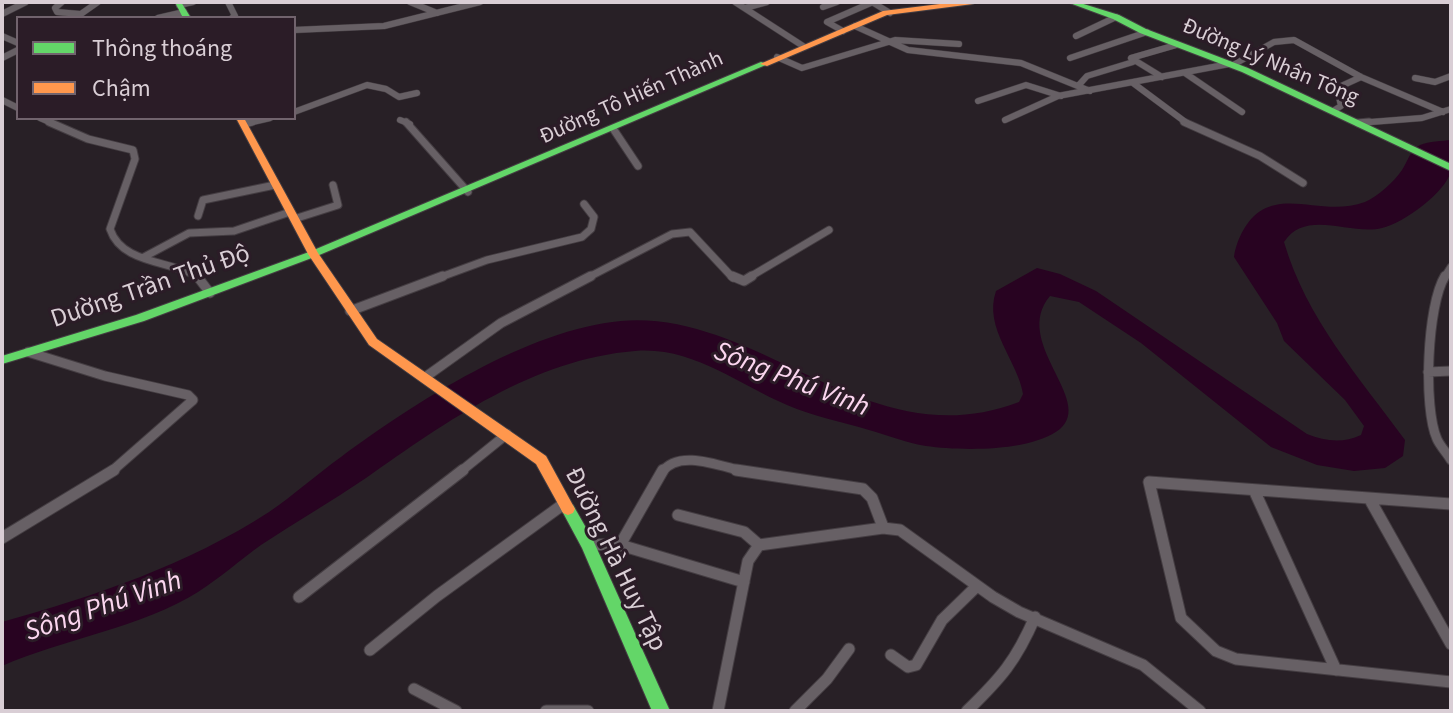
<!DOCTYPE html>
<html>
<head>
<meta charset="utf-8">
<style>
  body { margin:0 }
  #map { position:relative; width:1453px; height:713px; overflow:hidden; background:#282026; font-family:"Source Sans 3",sans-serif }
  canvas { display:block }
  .frame { position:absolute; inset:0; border:4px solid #d9ced5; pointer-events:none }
  .legend { position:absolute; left:16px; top:16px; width:280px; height:104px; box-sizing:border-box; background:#2b1c27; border:2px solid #71636d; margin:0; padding:10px 14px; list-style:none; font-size:24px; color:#d9ced5 }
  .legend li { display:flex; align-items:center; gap:16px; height:40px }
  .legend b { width:40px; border:2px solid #71636d }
</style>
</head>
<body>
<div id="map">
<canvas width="1453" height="713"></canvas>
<div class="frame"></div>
<ul class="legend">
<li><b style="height:10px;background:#63d668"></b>Thông thoáng</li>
<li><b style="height:10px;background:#ff974d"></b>Chậm</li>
</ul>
</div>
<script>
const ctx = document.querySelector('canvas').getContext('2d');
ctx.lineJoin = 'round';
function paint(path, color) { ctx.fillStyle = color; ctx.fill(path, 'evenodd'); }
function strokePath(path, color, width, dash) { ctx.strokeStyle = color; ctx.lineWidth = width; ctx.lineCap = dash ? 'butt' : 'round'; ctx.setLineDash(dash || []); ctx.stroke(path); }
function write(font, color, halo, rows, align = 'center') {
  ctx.font = font + ' "Source Sans 3",sans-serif'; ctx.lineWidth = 6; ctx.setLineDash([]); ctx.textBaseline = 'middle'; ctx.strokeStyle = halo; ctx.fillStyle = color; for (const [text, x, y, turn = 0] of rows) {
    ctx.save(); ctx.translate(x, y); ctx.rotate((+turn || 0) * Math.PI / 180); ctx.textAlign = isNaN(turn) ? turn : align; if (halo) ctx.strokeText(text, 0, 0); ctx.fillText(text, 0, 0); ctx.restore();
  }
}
paint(new Path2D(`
  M1451 140C1451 149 1453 161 1451 171 1446 192 1404 223 1382 228 1351 236 1306 208 1284 242 1306 318 1359 377 1405 440L1403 456 1385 468 1354 471 1317 465 1271 447 1141 343 1079 302 1050 296C1011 342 1095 400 1060 429 1031 452 961 451 926 446 907 443 887 435 869 430 842 422 813 416 787 405 737 384 692 346 635 351 534 359 447 421 366 478 332 501 296 522 261 545 240 560 220 578 198 592 143 627 63 639 2 666V622C95 596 187 565 269 512 294 495 317 474 341 457 415 402 529 329 621 321 760 309 868 460 1019 402L1023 394C1018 361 983 328 996 291L1037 268 1060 274 1096 291 1307 434C1325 441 1342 444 1361 435L1364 426 1345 400 1284 341 1277 323 1234 257C1236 241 1247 218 1262 210 1291 193 1327 216 1365 202 1378 196 1394 182 1402 170 1408 161 1410 150 1420 145 1429 141 1442 141 1451 140Z`), '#280321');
const streetFar3 = new Path2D(`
  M62 2 55 8 57 12 80 14
  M228 2 235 16 232 18
  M410 2 437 13
  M735 2 803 46
  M872 2 890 13
  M179 5 193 2
  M823 7 837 2
  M745 8 767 2
  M2 14 26 2
  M78 16 98 2
  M158 18 184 12
  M855 26 908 50 1021 63 1090 91
  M294 30 384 26 480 2
  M843 31 827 22 873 2
  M2 36 18 43
  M1076 36 1116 17
  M777 57 802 68 895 40 959 44
  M2 58 18 50
  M1070 58 1147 32
  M1233 65 1274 42 1294 40 1361 77 1443 112
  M1185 73 1242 112
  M1162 77 1131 58 1176 45
  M1415 78 1435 82 1451 76
  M1133 83 1188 124
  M1078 86 1087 76 1133 62
  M2 100 18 108
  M978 101 1026 85 1061 96
  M1333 111 1341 106 1337 88 1361 77
  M294 112 367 85 386 89 399 97 417 93
  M40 118 54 124
  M400 120 410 124
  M1005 120 1058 96 1229 64
  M1358 123 1422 118 1451 109
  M244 124 270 118`);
const streetFar2 = new Path2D(`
  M49 122 88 139 133 150 135 159 110 229C122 265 172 260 200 278
  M406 122 468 192
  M1184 122 1260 156 1303 183
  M1358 123 1369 122
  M244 124 252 122
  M614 130 638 166
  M198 216 203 200 275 185
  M294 219 338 205 333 185
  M144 257 189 233 234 231 290 212
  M438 278 487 260 582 237 591 229 594 217 584 204
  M587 278 672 234 690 232 733 278
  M748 278 829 230
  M1444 278 1451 267`);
const streetFar1 = new Path2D(`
  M197 276 210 293
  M732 276 744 281 752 276
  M1445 276C1427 305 1423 408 1437 439 1440 446 1447 453 1451 460
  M350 311 443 276
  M28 352 105 376 188 395 193 400 111 472
  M1428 372 1451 371
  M424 378 501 323 591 276
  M460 472 507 434
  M662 472C679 448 722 467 746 472`);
const street = new Path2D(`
  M736 470 863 489 872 498 883 527
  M1254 490 1336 670
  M1369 498 1451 644
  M1451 504 1149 482 1181 618 1216 651 1236 659 1451 682
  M678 515 744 532 759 545
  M2 538 114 470
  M588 545 617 544 744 582
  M620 545 663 470
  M299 597 463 470
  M370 650 437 596 565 503
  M891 655 908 667 916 665 942 620 977 586
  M414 689 456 711
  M546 711H588
  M718 711 748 561 759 545 883 528 900 530 993 597 1019 612 1143 665 1200 711
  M795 711 827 679 849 649
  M967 711C1001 678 1016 661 1035 617`);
const fast = new Path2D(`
  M175 2H181L191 18H183Z
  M1067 2H1077L1119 15 1146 29 1248 68 1451 164V171L1242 72 1140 33 1113 19Z
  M761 62 768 64 317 256 144 321 2 364V356L136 315 309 252Z
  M568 503 573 505 593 540 670 711H652L582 548 561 509 563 505Z`);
const slow = new Path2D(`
  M956 2H976L973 4 887 15 767 66 760 64 883 11Z
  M236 118H244L318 253 377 339 546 456 575 509 573 513 568 515 563 513 536 464 369 345 308 254Z`);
strokePath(streetFar3, '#443d42', 7);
strokePath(streetFar2, '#443d42', 9);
strokePath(streetFar1, '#443d42', 11);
strokePath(street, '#443d42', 13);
strokePath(fast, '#443d42', 2);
strokePath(slow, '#443d42', 2);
strokePath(streetFar3, '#676065', 6);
strokePath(streetFar2, '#676065', 7);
strokePath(streetFar1, '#676065', 9);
strokePath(street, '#676065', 11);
paint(fast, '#63d668');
paint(slow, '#ff974d');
write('22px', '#d9ced5', '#2b1c27', [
  ["Đường Lý Nhân Tông",1270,63,23],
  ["Đường Tô Hiến Thành",632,99,-24]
]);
write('26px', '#d9ced5', '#2b1c27', [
  ["Dường Trần Thủ Độ",151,288,-19],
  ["Đường Hà Huy Tập",614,560,64]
]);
write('italic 28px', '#fbd6ef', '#2b1c27', [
  ["Sông Phú Vinh",791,381,21],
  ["Sông Phú Vinh",104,608,-19]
]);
</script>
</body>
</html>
